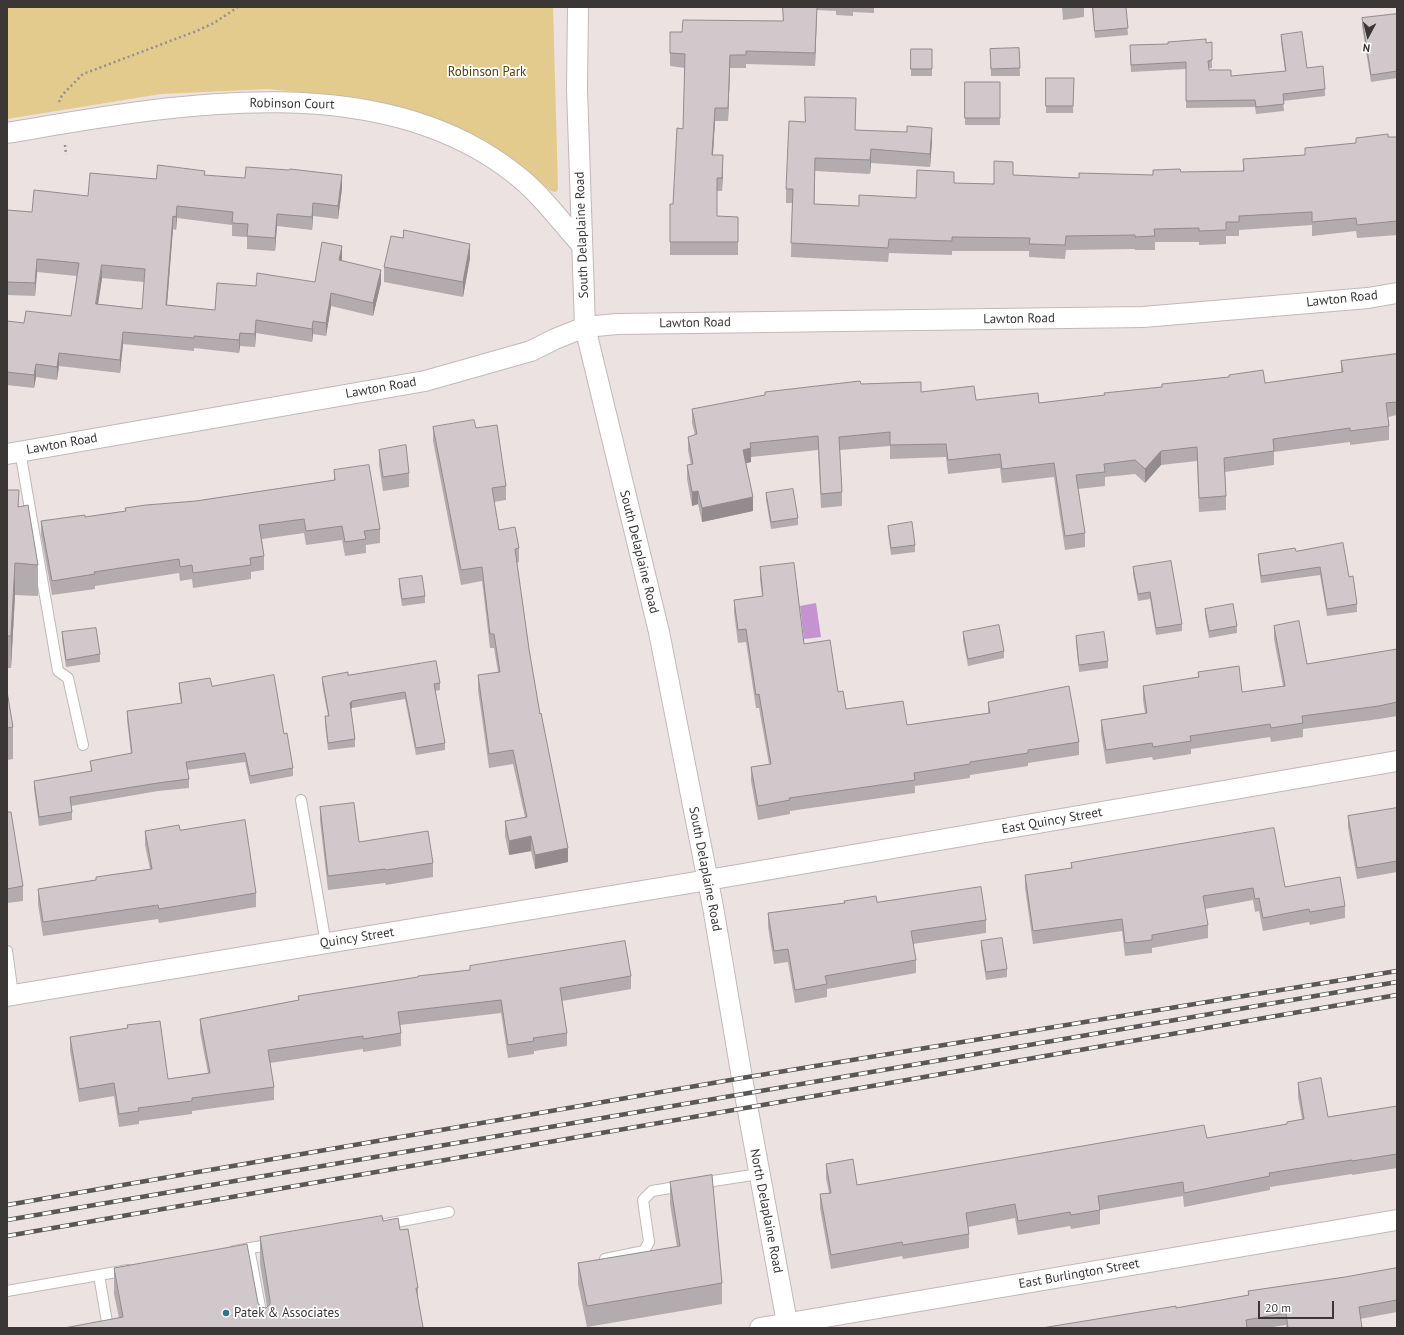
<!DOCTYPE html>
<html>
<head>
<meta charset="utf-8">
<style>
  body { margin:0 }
  #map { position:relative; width:1404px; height:1335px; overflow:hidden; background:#ebe2e1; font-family:"PT Sans",sans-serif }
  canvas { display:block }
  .frame { position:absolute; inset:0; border:8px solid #3b3737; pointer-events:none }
  .north { position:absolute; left:1348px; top:16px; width:40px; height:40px; -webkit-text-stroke:3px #fff; paint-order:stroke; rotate:187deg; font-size:11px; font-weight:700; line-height:16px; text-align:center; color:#3b3737 }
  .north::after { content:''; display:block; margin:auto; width:14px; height:18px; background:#3b3737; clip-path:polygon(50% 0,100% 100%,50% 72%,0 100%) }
  .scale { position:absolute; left:1258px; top:1301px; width:76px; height:18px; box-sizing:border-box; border:2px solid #3b3737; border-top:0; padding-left:5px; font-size:12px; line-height:14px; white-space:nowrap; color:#3b3737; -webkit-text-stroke:3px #fff; paint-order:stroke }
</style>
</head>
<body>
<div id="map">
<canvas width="1404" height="1335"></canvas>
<div class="frame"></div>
<div class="north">N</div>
<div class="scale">20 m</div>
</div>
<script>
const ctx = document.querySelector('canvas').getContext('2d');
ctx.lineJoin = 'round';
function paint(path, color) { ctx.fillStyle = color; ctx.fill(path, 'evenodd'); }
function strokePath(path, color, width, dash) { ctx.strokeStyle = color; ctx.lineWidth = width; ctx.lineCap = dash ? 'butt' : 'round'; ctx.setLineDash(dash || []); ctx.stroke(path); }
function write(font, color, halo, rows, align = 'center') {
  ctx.font = font + ' "PT Sans",sans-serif'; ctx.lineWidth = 3.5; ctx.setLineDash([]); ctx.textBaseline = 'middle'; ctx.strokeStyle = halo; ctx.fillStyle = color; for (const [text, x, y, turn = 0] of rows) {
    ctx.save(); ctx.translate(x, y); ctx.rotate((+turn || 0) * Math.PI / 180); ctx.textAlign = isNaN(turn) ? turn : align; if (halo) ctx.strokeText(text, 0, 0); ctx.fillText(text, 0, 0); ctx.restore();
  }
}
paint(new Path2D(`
  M7 7H553L558 189 556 192 551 191 486 141 403 111 360 98 268 89 161 94 7 119Z`), '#e3ca8d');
paint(new Path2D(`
  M816 603 821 637 804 639 800 606Z`), '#c594d0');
const service = new Path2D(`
  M20 451 58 671 68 678 83 745
  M301 800 326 944
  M7 951 13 995
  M700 1183 759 1174
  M386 1224 449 1212
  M249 1248 264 1328
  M234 1251 273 1244
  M605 1259 644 1251 649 1242 643 1200 652 1191 682 1186
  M99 1275 108 1328
  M7 1291 128 1270`);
const minor = new Path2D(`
  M578 7 577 89 585 327 659 632 713 907 742 1078 788 1328
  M7 133C166 106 377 64 515 174 540 193 560 221 581 244
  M7 454 425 381 531 351 555 339 585 327 617 324 1143 317 1368 298 1397 293
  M7 996 708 880 1397 761
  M760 1328 1397 1220`);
strokePath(service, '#c1b9b8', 12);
strokePath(minor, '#c1b9b8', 22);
strokePath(new Path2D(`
  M59 102 62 95 83 74 194 32 214 23 238 7
  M65 145 66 155`), '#958f8e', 2.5, [2, 3]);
strokePath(service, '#fff', 10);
strokePath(minor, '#fff', 20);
const rail = new Path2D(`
  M7 1205 742 1078 1397 971
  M7 1220 1397 982
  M7 1236 1397 995`);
strokePath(rail, '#5c5757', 4.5);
strokePath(rail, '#fff', 3, [9]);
paint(new Path2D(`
  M768 7H874V13L853 12V16L836 15V11L817 10 815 66 746 64V68H730L728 121H715L713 155 723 168 722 191H717V216L738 217V255H670V204H673L683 129 685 68 670 66V32H682L783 21V8Z
  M1062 7H1084V17L1063 20Z
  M1092 7H1126L1128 35 1095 38Z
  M1397 14V78L1371 82 1362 26V18Z
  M1281 35 1307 68 1325 89V96L1283 101 1284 111 1256 114 1255 107 1186 108V69L1131 72 1130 53 1206 43 1212 60V68H1208L1209 70 1231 76 1285 71 1281 42Z
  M1019 48 1020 76H991L990 49Z
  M911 49H932V76H911Z
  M1046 78H1074L1073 113H1046Z
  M965 82H1000V125H965Z
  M805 122 932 142 930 167 871 163 870 174 815 171 814 204 859 206 916 198 954 183 994 184 1013 175 1079 178 1153 175 1181 172 1243 171V159L1305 155V148L1356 143V138L1388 137H1397V235L1357 238 1356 231 1312 236V225L1239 230V236H1226V244L1199 245V242H1155V250H1135V249L1066 250 1065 259 1029 257V251H952V255L889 253 888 262 791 257 792 203H786V189Z
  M205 175 342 188 338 219 313 216 312 230 277 226 275 251 247 249V237L232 236V225L177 218 176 230 173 229 167 305 215 310 256 286 315 282 342 260 381 283 373 316 331 306 326 336 313 334 312 342 256 333 255 347 240 346 239 353 194 348V351L123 344 120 373 59 366 57 380 36 377 34 388 7 385V321L24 323 71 316 77 276 37 272 35 296 7 295V210L32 212 88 196 156 179ZM102 278 144 282 142 309 98 304Z
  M470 258 463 297 384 282V267Z
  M1397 354V415L1388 417 1389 426V440L1350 445V442L1274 452V465L1225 472 1226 496V510L1199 512 1197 461 1161 465 1145 483 1135 474 1105 477V486L1078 489 1085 533V547L1065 550 1054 477 1002 483 1000 468 948 474 946 457 890 459V446L840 450 842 492V506L821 508 818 450 751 457V462L746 463 753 511 702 522 698 504 692 506 687 479V465H691L688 450V437L695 435 692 423V409L861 384 921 392 976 400 1039 403 1265 383 1341 372V361Z
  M433 427 476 428 506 486V500L494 502 499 530 519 548V562L517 563 529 649 540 714 568 862 535 869 531 851 509 855 505 836V821L525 817 513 764 489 768 478 690V675L498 672 494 648H490L482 581 461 585 433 441Z
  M379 450 409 473V487L383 491 379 464Z
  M334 470 380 529V543L366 545V553L345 556 342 540 306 545 304 533 262 539 264 556V570L251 572V579L193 588 192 579 180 581 179 573 95 586V589L52 595 41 535V521L85 517 125 511V508L196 501 334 480Z
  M7 490 19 507 38 565V596L15 595 11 668H7Z
  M766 493 798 518V525L771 529 766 500Z
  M888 526 915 545V552L891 555 888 533Z
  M1296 551 1349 577 1357 604V612L1327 616 1320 575 1261 583 1258 561V554Z
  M760 567 804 644 838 692 846 709 907 725 988 713V702L1079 742V755L1028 763V766L970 775V778L915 786V793L790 811V814L758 820 751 781V767L769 764 759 708H756L746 642 738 643 734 613V600L762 596 760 580Z
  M1133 567 1182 624V631L1156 635 1150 599 1138 601 1133 574Z
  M399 579 425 596V603L402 606 399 586Z
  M1205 609 1237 626V633L1209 638 1205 616Z
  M1274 626 1307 664 1397 649V716L1379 719 1303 729V737L1271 742 1270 737 1191 749V754L1153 760 1152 757 1106 764 1101 733V720L1145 713 1143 700V686L1198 677V672L1242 692 1283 686 1274 639Z
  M62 632 100 654V662L66 667 62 639Z
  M963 632 1004 651V658L968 666 963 640Z
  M1076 636 1108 661V668L1079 672 1076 643Z
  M348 675 440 683V690L435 691 445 743V750L416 755 405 699 352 708 351 709 355 739V747L328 750 325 724V716H328L322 684V677Z
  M179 683 212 686 284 734 293 768V776L250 784 245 762 187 770 189 779V788L158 791 71 806 72 812V820L39 826 34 789V781L91 771 90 761 131 754 127 720V711L181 704 179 691Z
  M7 691 13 727V759L7 760Z
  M320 807 359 842 433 863V877L386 885 385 883 328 890 320 821Z
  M1397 808V872L1357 879 1348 827V816Z
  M7 812 23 886V901L7 903Z
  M180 830 256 893V907L159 923 158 919 43 936 38 904V889L96 880V877L150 869 145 845V831Z
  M1071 863 1285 887 1345 906V918L1310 925 1309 922 1263 931 1259 911 1255 912 1253 900 1205 909 1208 925V938L1152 948V953L1125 956 1122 931 1033 944 1025 888V875L1071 868Z
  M844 901 877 902 986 920V933L913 944 916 960V973L827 989V997L795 1003 788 962 774 964 768 927V913L844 903Z
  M981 941 1007 969V977L986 980 981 948Z
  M470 966 631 976V989L562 1001 567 1033V1046L534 1051V1054L508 1058 501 1013 400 1025 401 1033V1046L363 1052V1049L270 1063 274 1087V1100L192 1111V1114L139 1121V1124L119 1127 114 1096 79 1102 70 1051V1037L168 1079 208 1073 200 1032V1019L298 1000V996L470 970Z
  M1298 1083 1328 1117 1397 1106V1168L1352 1175V1174L1270 1187V1190L1184 1207 1183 1196 1100 1210V1224L1071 1229 1070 1226 1018 1235 1015 1218 968 1227 969 1234V1248L903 1259 902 1256 831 1269 820 1208V1194L829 1193 826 1178V1164L857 1185 1207 1138 1287 1124V1122L1302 1119 1298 1097Z
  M670 1182 722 1283V1304L587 1327 578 1284V1263L677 1247 670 1204Z
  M383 1221 400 1230 418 1288V1299L423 1328H64L119 1318 114 1294V1268L258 1303 261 1307 266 1308 267 1307 260 1264V1237Z
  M1397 1268V1312L1360 1319 1362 1328H1286V1325L1267 1328H1042L1176 1308 1248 1295V1291L1345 1277Z`), '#b3acaf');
paint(new Path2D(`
  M817 7 815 66V53Z
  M730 55V68L728 121V108Z
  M715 108V121L712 168V155Z
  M932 128V142L930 167V154Z
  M871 149V163L870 174V160Z
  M723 155V168L722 191V178Z
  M815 158V171L814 218V204Z
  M342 175V188L338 219V206Z
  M313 203V216L312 230V217Z
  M177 206V218L176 230V217Z
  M277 214V226L275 251V238Z
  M173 216V229L166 317V305Z
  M470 244V258L463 297V282Z
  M342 246V259L339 272V260Z
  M37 259V272L35 296V283Z
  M102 265V278L96 317V304Z
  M381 270V283L373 316V303Z
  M331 293V306L326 336V323Z
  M256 320V333L255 347V334Z
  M313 321V334L312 342V329Z
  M123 332V344L120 373V360Z
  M240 333V346L239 353V340Z
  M59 353V366L57 380V367Z
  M36 364V377L34 388V375Z
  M751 448V462L743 464V450Z
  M1161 451V465L1145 483V469Z
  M698 491V504L692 506V492Z
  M753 497V511L702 522V508Z
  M15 563V595L11 668V636Z
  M352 701V708L350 710V703Z
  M531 836V851L509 855V841Z
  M568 848V862L535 869V855Z`), '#928c8e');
const building = new Path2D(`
  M783 7H817L815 53 746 51V55H730L728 108H715L712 155H723L722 178H717V216L738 217V242H670V204H673L677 128 683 129 685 54 670 53V32H682L683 20 783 21Z
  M1093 7H1126L1128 28 1095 31Z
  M1397 14V71L1371 75 1362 18Z
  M1302 32 1307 68 1323 66 1325 89 1283 94 1284 104 1256 107 1255 100 1186 101V62L1131 65 1130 45 1168 44V42L1206 39V43L1212 42V60L1208 61 1209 70H1231V76L1286 71 1281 35Z
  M1019 48 1020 68 991 69 990 49Z
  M911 49H932V69H911Z
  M1046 78H1074L1073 106H1046Z
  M965 82H1000V118H965Z
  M805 97 856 98 855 130 907 132V126L932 128 930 154 871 149 870 160 815 158 814 204 859 206V195L916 198 917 170 954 172V183L994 184V161L1013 162V175L1079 178V173L1153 175V170L1180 169 1181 172 1244 171 1243 159 1305 155V148L1356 143V138L1388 134V137H1397V221L1357 225 1356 218 1312 222V212L1239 216V222H1226V230L1199 231V228L1154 229 1155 236 1135 237V235L1066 236 1065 245 1029 244 1030 238 952 237V241L889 239 888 248 791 243 793 189H786L789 121 805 122Z
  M158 165 205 171 204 175 245 178 246 167 289 170 290 169 342 175 338 206 313 203 312 217 277 214 275 238 247 236 248 224 232 223 233 212 177 206 176 217 173 216 166 305 215 310 217 283 256 286 257 273 315 282 322 242 342 246 339 260 381 270 373 303 331 293 326 323 313 321 312 329 256 320 255 334 240 333 239 340 194 336V338L123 332 120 360 59 353 57 367 36 364 34 375 7 372V321L24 323 26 311 71 316 79 263 37 259 35 283 7 282V210L32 212 34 190 88 196 90 173 156 179ZM102 265 145 269 142 309 96 304Z
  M404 230 470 244 463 282 384 267 391 236 403 238Z
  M1397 354V402L1386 403 1389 426 1350 431V428L1273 439 1274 451 1224 458 1226 496 1199 498 1197 447 1161 451 1145 469 1135 460 1104 464 1105 472 1076 475 1085 533 1065 536 1054 463 1002 469 1000 454 948 460 946 444 890 445V432L839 437 842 492 821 494 818 436 750 443 751 448 743 450 753 497 702 508 698 491 692 492 687 465 693 464 688 437 697 434 692 409 765 395V392L860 381 861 384 921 382V392L974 386 976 400 1038 393 1039 403 1105 395 1104 393 1162 387V384L1229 377V375L1263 370 1265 383 1343 372 1341 361Z
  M474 420 476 428 497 425 506 486 492 488 499 530 515 527 519 548 515 549 529 649 540 714 541 713 568 848 535 855 531 836 509 841 505 821 527 817 513 750 489 754 478 675 500 672 494 634H490L482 567 461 570 433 427Z
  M406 445 409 473 383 477 379 450Z
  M369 465 380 529 364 531 366 539 345 542 342 526 306 531 304 519 259 525 264 556 250 558 251 565 193 573 192 565 180 567 179 559 94 572 95 574 52 581 41 521 85 515V517L126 511 125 508 146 505 196 501 335 480 334 470Z
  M793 489 798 518 771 522 766 493Z
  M7 490H19L18 507 28 505 38 565 15 563 11 636H7Z
  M912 522 915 545 891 548 888 526Z
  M1343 543 1349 577 1353 576 1357 604 1327 609 1320 567 1261 576 1258 554 1295 548 1296 551Z
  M1171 561 1182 624 1156 628 1150 592 1138 594 1133 567Z
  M794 563 804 644 830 640 838 692 843 691 846 709 903 701 907 725 990 713 988 702 1069 686 1079 742 1028 750V753L970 762V764L914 773 915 780 789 798 790 800 758 806 751 767 771 764 759 694 756 695 746 629 738 630 734 600 763 596 760 567Z
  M422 576 425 596 402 599 399 579Z
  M1233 604 1237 626 1209 631 1205 609Z
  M1299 621 1307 664 1397 649V702L1379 706 1302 716 1303 723 1271 728 1270 724 1190 736 1191 741 1153 747 1152 743 1106 750 1101 720 1147 713 1143 686 1199 677 1198 672 1239 666 1242 692 1285 686 1274 626Z
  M999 625 1004 651 968 659 963 632Z
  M96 628 100 654 66 660 62 632Z
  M1104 632 1108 661 1079 665 1076 636Z
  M436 661 440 683 434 684 445 743 416 748 405 692 352 701 350 703 355 739 328 743 325 716H329L322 677 348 672V675Z
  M274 675 284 734 287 733 293 768 250 776 245 753 186 762 189 779 158 783 70 797 72 812 39 817 34 781 92 771 90 761 132 753 127 711 182 703 179 683 210 678 212 686Z
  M7 691 13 727 7 728Z
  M354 803 359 842 428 831 433 863 386 870 385 869 328 876 320 807Z
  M1397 808V861L1357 868 1348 816Z
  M7 812H11L23 886 7 889Z
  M245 820 256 893 159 909 158 905 43 922 38 889 96 880V877L152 869 145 831 179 825 180 830Z
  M1274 828 1285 887 1340 877 1345 906 1310 912 1309 909 1263 918 1259 898 1255 899 1253 888 1203 896 1208 925 1152 935V940L1125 943 1122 919 1033 931 1025 875 1072 868 1071 863Z
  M981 887 986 920 911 931 916 960 825 976 827 984 795 990 788 949 774 951 768 913 845 903 844 901 876 896 877 902Z
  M1002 938 1007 969 986 972 981 941Z
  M625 941 631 976 560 988 567 1033 533 1038 534 1041 508 1045 501 1000 398 1012 401 1033 363 1039V1036L268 1050 274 1087 192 1098V1101L138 1108 139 1111 119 1114 114 1083 79 1089 70 1037 128 1028 127 1025 160 1021 168 1079 210 1073 200 1019 299 1000 298 996 418 977V976L470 970V966Z
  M1321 1078 1328 1117 1397 1106V1154L1352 1161V1160L1269 1173 1270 1176 1184 1193 1183 1182 1098 1196 1100 1210 1071 1215 1070 1212 1018 1221 1015 1204 966 1213 969 1234 903 1245 902 1242 831 1255 820 1194 831 1193 826 1164 853 1159 857 1185 1204 1125 1207 1138 1287 1124V1122L1304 1119 1298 1083Z
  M712 1175 722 1283 587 1306 578 1263 680 1246 670 1182Z
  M382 1216 383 1221 398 1218 400 1230 408 1229 418 1288H416L423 1327 419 1328H64L123 1317 114 1268 247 1244 258 1303 261 1307 266 1308 270 1304V1300L260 1237Z
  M1397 1268V1300L1359 1307 1362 1328H1288L1286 1313 1246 1320 1247 1328H1042L1176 1306V1308L1249 1295 1248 1291 1345 1277Z`);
paint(building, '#d0c8cb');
strokePath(building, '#928c8e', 1);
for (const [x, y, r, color] of [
  [226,1313,4,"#357389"]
]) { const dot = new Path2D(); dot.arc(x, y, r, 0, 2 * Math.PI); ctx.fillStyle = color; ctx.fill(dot); strokePath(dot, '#fff', 1.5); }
write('13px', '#544000', '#fff', [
  ["Robinson Park",487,72]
]);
write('13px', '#3b3737', '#fff', [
  ["Robinson Court",292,104,1],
  ["South Delaplaine Road",582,235,-92],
  ["Lawton Road",1342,299,-6],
  ["Lawton Road",1019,319,-1],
  ["Lawton Road",695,323,-1],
  ["Lawton Road",381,388,-10],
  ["Lawton Road",62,444,-10],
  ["South Delaplaine Road",639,552,76],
  ["East Quincy Street",1052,821,-10],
  ["South Delaplaine Road",705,869,79],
  ["Quincy Street",357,938,-9],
  ["North Delaplaine Road",766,1211,79],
  ["East Burlington Street",1079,1274,-10]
]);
write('13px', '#3b3737', '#fff', [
  ["Patek & Associates",234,1313]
], 'left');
</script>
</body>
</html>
